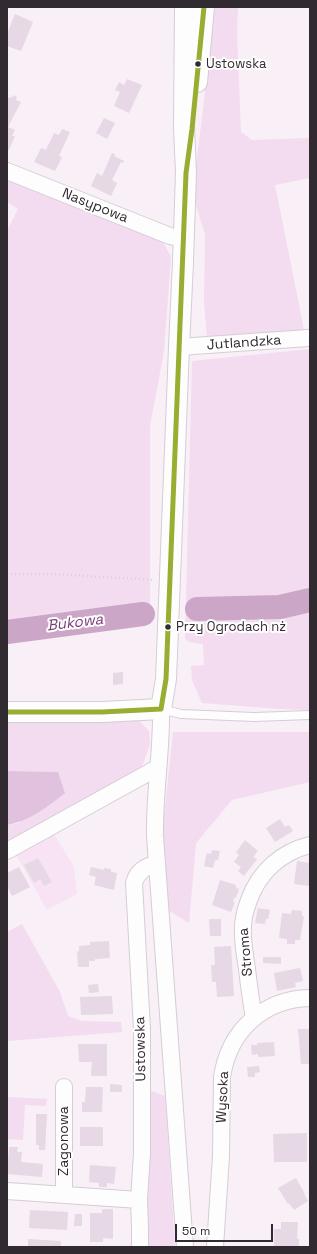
<!DOCTYPE html>
<html>
<head>
<meta charset="utf-8">
<style>
  body { margin:0 }
  #map { position:relative; width:317px; height:1254px; overflow:hidden; background:#f8eff7; font-family:"Space Grotesk",sans-serif }
  canvas { display:block }
  .frame { position:absolute; inset:0; border:8px solid #322a31; pointer-events:none }
  .scale { position:absolute; left:175px; top:1224px; width:98px; height:18px; box-sizing:border-box; border:2px solid #322a31; border-top:0; padding-left:5px; font-size:12px; line-height:14px; white-space:nowrap; color:#322a31; -webkit-text-stroke:3px #fff; paint-order:stroke }
</style>
</head>
<body>
<div id="map">
<canvas width="317" height="1254"></canvas>
<div class="frame"></div>
<div class="scale">50 m</div>
</div>
<script>
const ctx = document.querySelector('canvas').getContext('2d');
ctx.lineJoin = 'round';
function paint(path, color) { ctx.fillStyle = color; ctx.fill(path, 'evenodd'); }
function strokePath(path, color, width, dash) { ctx.strokeStyle = color; ctx.lineWidth = width; ctx.lineCap = dash ? 'butt' : 'round'; ctx.setLineDash(dash || []); ctx.stroke(path); }
function write(font, color, halo, rows, align = 'center') {
  ctx.font = font + ' "Space Grotesk",sans-serif'; ctx.lineWidth = 4; ctx.setLineDash([]); ctx.textBaseline = 'middle'; ctx.strokeStyle = halo; ctx.fillStyle = color; for (const [text, x, y, turn = 0] of rows) {
    ctx.save(); ctx.translate(x, y); ctx.rotate((+turn || 0) * Math.PI / 180); ctx.textAlign = isNaN(turn) ? turn : align; if (halo) ctx.strokeText(text, 0, 0); ctx.fillText(text, 0, 0); ctx.restore();
  }
}
paint(new Path2D(`
  M54 834 74 867 77 894 47 910 16 855Z`), '#f7e3f4');
paint(new Path2D(`
  M215 7H238L237 32 241 132 252 140 310 138V178L275 185 304 330 207 337 204 303 205 234 196 205 195 172 200 134Z
  M7 180 163 242 171 257 164 351 150 426V610L7 628V231L18 209 7 202Z
  M310 349V710L280 709 202 703 192 680 191 666 204 665 203 644 190 642 185 639 192 361Z
  M139 721 149 731 150 744 141 769 7 842V825L19 823 57 772 7 771V722Z
  M173 732H310V782L232 800 196 843 189 923 168 910 162 836Z
  M22 924 60 992 68 1016 82 1021 121 1022 122 1032 7 1041V932Z
  M149 1090 165 1096 175 1247H148L147 1205Z
  M7 1097 47 1099 46 1106 25 1105 23 1140 7 1139Z`), '#f3dbf0');
paint(new Path2D(`
  M7 771 58 772 65 793C47 807 30 821 7 825Z`), '#e1c2de');
strokePath(new Path2D(`
  M197 609 280 607 310 600
  M7 632 143 614`), '#cca6c7', 24);
paint(new Path2D(`
  M15 14 33 22 21 51 7 46V34Z
  M127 79 142 85 129 113 114 106 120 92 115 90 119 82 124 85Z
  M13 95 17 97 16 100 21 102 8 127 15 130 12 136H15L9 150 7 149V101L9 97 12 98Z
  M104 118 115 123 107 139 96 133Z
  M62 129 70 132 59 156 62 157 55 171 34 162 41 148 46 150 54 133 59 135Z
  M112 153 115 154 114 156 124 161 123 163 121 162 112 180 117 183 111 196 91 186 97 173 102 176Z
  M123 672V684L113 685V673Z
  M280 819 285 827 289 825 293 831 275 842 266 828Z
  M245 840 258 851 253 857 257 859 244 876 238 871 241 867 234 862 239 855 236 852Z
  M212 850 220 851 218 860H215L213 868 204 866 207 853 211 854Z
  M38 858 52 882 44 886 40 879 34 883 24 865Z
  M297 861 310 863V886L294 884Z
  M19 867 30 887 12 896 7 886V873Z
  M91 867 104 870V868L111 869V872L117 873 114 890 94 885 96 877 89 875Z
  M220 880 236 885V888L239 889 236 898 234 897 233 902H235L231 912 212 905Z
  M258 908 270 910 268 919H266L265 924 255 923Z
  M292 910 302 911V916H304L300 940H295V944H287V939L279 938 282 913 291 914Z
  M209 919H221V936H210Z
  M109 941 110 958 95 959V961H89V967H78L77 952 79 951V946L90 945V942Z
  M231 946 234 996 217 997 216 982H212L211 965H215L214 947Z
  M263 957H281V964L263 963Z
  M300 968 303 981 295 983 296 987 277 991 274 973Z
  M98 984 99 992 89 993 88 985Z
  M112 996 113 1014 81 1015 80 997Z
  M298 1029H310V1064H301Z
  M274 1042 275 1056 258 1057V1054L252 1055 251 1045H257V1043Z
  M78 1044H107V1076H91L92 1062H79Z
  M259 1066 260 1072 255 1073V1077H248L247 1067Z
  M110 1084 122 1085V1092H110Z
  M86 1087H103L102 1112H82V1102H85Z
  M36 1114H47L45 1150H39V1145H36Z
  M80 1127H103V1146H80Z
  M307 1133V1162H274L273 1134Z
  M9 1147H18L17 1152H22L21 1162 43 1164 42 1177 7 1174V1164H8Z
  M90 1165 116 1167 114 1184 107 1183V1187H99V1183L89 1182Z
  M296 1178 305 1194H304L308 1201 294 1210 289 1203 288 1204 278 1188Z
  M102 1209H113V1239L103 1238V1242H90V1213H102Z
  M30 1210 68 1212 67 1230 29 1228Z
  M75 1214H82V1226H74Z
  M281 1222H298L297 1239H299V1247H274V1229H281Z
  M28 1239 61 1241V1247H28Z`), '#e6d8e4');
const service = new Path2D(`
  M161 709 181 714 254 717 310 715`);
const minor = new Path2D(`
  M7 171 170 236 184 239
  M179 347 308 338
  M161 709C162 751 154 794 155 836L185 1247
  M7 851 157 768
  M254 1018C251 1002 249 986 247 969 245 955 242 941 243 927 243 918 246 908 249 900 259 872 281 852 310 845
  M7 1191 139 1200
  M64 1194V1087
  M140 1247V1228L139 1200 142 1153V1029L134 883C137 872 145 866 157 864
  M215 1247 221 1156 222 1077C229 1031 263 999 310 998`);
const tertiary = new Path2D(`
  M197 82 204 7
  M7 712H102L161 709 166 679 179 347 183 262 186 173 184 127 185 7`);
strokePath(service, '#d5cdd4', 10);
strokePath(minor, '#d5cdd4', 18);
strokePath(tertiary, '#d5cdd4', 22);
strokePath(new Path2D(`
  M7 574H55L155 580`), '#d6d4d6', 2.5, [1, 3]);
strokePath(service, '#fefdfe', 8);
strokePath(minor, '#fefdfe', 16);
strokePath(tertiary, '#fefdfe', 20);
strokePath(new Path2D(`
  M161 709 166 679 186 173 192 129 204 7
  M7 712H102L161 709`), '#97ae31', 5);
for (const [x, y, r, color] of [
  [198,64,3.5,"#322a31"],
  [168,627,3.5,"#322a31"]
]) { const dot = new Path2D(); dot.arc(x, y, r, 0, 2 * Math.PI); ctx.fillStyle = color; ctx.fill(dot); strokePath(dot, '#fff', 1.5); }
write('13px', '#322a31', '#fff', [
  ["Ustowska",206,64],
  ["Przy Ogrodach nż",176,627]
], 'left');
write('14px', '#322a31', '#fff', [
  ["Nasypowa",95,206,22],
  ["Jutlandzka",244,343,-4],
  ["Stroma",246,952,-95],
  ["Ustowska",141,1049,-91],
  ["Wysoka",223,1097,-87],
  ["Zagonowa",64,1141,-90]
]);
write('italic 15px', '#793c75', '#fff', [
  ["Bukowa",75,623,-7]
]);
</script>
</body>
</html>
